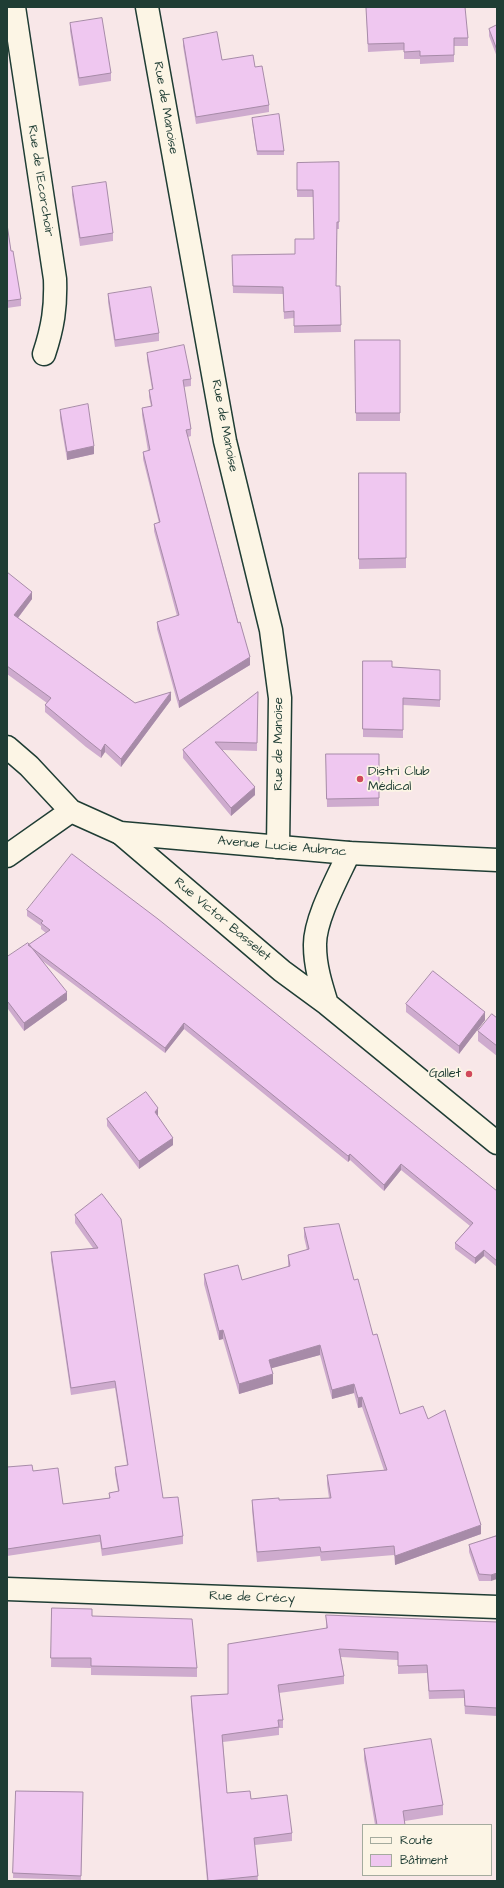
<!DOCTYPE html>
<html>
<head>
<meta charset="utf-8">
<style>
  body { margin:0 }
  #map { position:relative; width:504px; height:1888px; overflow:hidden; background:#f8e7e8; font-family:"Architects Daughter",sans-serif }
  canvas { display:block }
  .frame { position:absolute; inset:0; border:8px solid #1f3d34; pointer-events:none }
  .legend { position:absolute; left:362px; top:1824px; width:130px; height:52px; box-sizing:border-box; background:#fcf5e5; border:1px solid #a4ab9e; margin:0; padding:5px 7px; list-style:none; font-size:12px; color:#1f3d34 }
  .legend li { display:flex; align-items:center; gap:8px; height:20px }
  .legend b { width:20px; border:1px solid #a4ab9e }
</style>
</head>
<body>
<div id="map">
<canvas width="504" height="1888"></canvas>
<div class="frame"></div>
<ul class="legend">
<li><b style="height:5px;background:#fcf5e5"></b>Route</li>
<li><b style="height:11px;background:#efc7f0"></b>Bâtiment</li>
</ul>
</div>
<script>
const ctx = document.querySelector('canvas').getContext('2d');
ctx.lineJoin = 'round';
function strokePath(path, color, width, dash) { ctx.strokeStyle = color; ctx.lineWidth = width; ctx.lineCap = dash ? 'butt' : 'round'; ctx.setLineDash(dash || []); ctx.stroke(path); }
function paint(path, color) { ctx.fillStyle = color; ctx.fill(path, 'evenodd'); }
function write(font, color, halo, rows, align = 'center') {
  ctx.font = font + ' "Architects Daughter",sans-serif'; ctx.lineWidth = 3.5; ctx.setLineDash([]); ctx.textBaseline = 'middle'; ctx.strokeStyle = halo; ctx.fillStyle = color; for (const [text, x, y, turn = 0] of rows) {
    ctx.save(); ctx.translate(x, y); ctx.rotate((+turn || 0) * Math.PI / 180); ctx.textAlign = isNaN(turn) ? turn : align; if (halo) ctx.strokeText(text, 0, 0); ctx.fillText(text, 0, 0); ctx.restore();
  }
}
const minor = new Path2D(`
  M14 7 55 279C56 307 53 327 44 354
  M147 7 225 441 271 630 280 698 278 847
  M120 833 282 971 327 1004 497 1143
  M327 1004C321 985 315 966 315 946 314 920 338 877 349 853
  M7 1589 497 1607`);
const major = new Path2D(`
  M7 747 29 766 71 811 120 833 349 853 497 860
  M7 856 71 811`);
strokePath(minor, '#1f3d34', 25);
strokePath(major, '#1f3d34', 25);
strokePath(minor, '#fcf5e5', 22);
strokePath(major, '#fcf5e5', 22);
paint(new Path2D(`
  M366 8 468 38V46H454V62L420 64V59H404V50L368 52Z
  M70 23 111 73V81L79 86 70 31Z
  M497 25V57L489 36V29Z
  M183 39 222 60 255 67 269 105V112L196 124 183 46Z
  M252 118 284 151V155H257L252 122Z
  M339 162V229H337L336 286H340L341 332 294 333V318L284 319 283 294 233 293 232 255 295 254 314 239 313 197H297V163Z
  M72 187 113 233V241L80 246 72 195Z
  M7 224 11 251 21 299V306L7 308Z
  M108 294 159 333V341L115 347 108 302Z
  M355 340H400V421H356Z
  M147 353 191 379V386L184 387 191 429V436L188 437 250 665 179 708 157 629V622L177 616 154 531V524L159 523 143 459V452L148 451 142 415V408L151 406 149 397V390L152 389 147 360Z
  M60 410 94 454 67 460 60 418Z
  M359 473H406V568L359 569Z
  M7 572 32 599 18 618 135 703 171 700 121 767 105 752 101 758 86 747 45 712V705L47 703 7 674Z
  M363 661 392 667 440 670V707L403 705V738L363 737Z
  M258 692 257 751 222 750 255 795 231 816 183 758V750Z
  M326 754H379V806L327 807Z
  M27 910 497 1191V1267L484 1256 475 1264 455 1249V1243L470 1226 401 1170 384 1191 350 1160 348 1162 184 1029 165 1053 40 959 67 1000 24 1031 8 1009 7 957 29 945 46 933 41 929V926L27 916Z
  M406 1004 485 1020 459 1054 406 1012Z
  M497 1018V1056L478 1041V1031Z
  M158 1115V1116L173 1145 139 1169 107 1126V1119Z
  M102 1194 163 1498 183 1536V1544L102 1556 100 1542 7 1556V1467L33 1471 63 1504 109 1498V1493L118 1491 115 1474V1467L127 1465 115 1388 71 1395 51 1260V1252L93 1248 75 1223V1215Z
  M304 1228 354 1280 400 1414 428 1419 481 1534 395 1565 394 1555 321 1561 320 1556 257 1562 252 1510V1500H279L329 1498 327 1484V1475L384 1470 362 1407 358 1408 354 1393 332 1399 320 1355 271 1368 273 1384 239 1394 223 1339 219 1340 204 1284V1274L242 1280 288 1267V1255L307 1250 304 1237Z
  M497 1535 491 1581H479L469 1552V1545Z
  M52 1608 92 1616 197 1668V1677L91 1675V1668L51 1667Z
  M326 1615 497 1622V1716L465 1714 464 1698 429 1699 427 1673 398 1674V1660L341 1657 344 1676V1684L279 1693 283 1720V1728H279V1735L223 1742 227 1793 251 1799 292 1833V1841L255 1845 258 1881H207L191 1704V1696L228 1694 326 1628Z
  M364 1749 443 1805V1815L405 1821V1825H375L364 1759Z
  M16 1791 83 1792 81 1880 13 1878Z`), '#ceabce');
paint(new Path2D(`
  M94 446V454L67 460V452Z
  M32 592V599L14 623V615Z
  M250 657V665L179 708V701Z
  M171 692V700L121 767V759Z
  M105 744V752L101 758V751Z
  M255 787V795L231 816V808Z
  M67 992V1000L24 1031V1023Z
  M7 1002H8V1009L7 1010Z
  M485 1012V1020L459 1054V1046Z
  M184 1023V1029L165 1053V1048Z
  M158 1108V1115L155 1119V1112Z
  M173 1138V1145L139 1169V1161Z
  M350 1154V1160L348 1162V1156Z
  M401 1164V1170L384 1191V1185Z
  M484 1250V1256L475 1264V1258Z
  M223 1330V1339L219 1340V1331Z
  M320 1345V1355L269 1369V1360Z
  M273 1374V1384L239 1394V1384Z
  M354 1384V1393L332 1399V1390Z
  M362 1397V1407L358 1408V1398Z
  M481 1525V1534L395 1565V1556Z
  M497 1573V1579L491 1581V1575Z`), '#a78ba8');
const building = new Path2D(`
  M386 7H465L468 38H454V55L420 56V51L404 52V43L368 44 366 8Z
  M102 18 111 73 79 78 70 23Z
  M497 25V50L489 29Z
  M217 32 222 60 253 55 255 67 262 66 269 105 196 117 183 39Z
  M279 114 284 151H257L252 118Z
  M339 162V222H337L336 286H340L341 325 294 326V311L284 312 283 287 233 286 232 255 295 254V239H314L313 190H297V163Z
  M106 182 113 233 80 238 72 187Z
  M7 224 11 251H13L21 299 7 301Z
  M151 287 159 333 115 340 108 294Z
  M355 340H400V413H356Z
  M184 345 191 379 183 380 191 429 186 430 238 623 240 622 250 657 179 701 157 622 179 615 154 524 160 522 143 452 150 450 142 408 152 406 149 390 153 389 147 353Z
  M88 404 94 446 67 452 60 410Z
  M359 473H406V558L359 559Z
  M7 572 32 592 14 615 135 703 171 692 121 759 105 744 101 751 86 739 45 705 51 698 7 666Z
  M363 661H392V667L440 670V700L403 698V730L363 729Z
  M258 692 257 743 215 742 255 787 231 808 183 750Z
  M326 754H379V798L327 799Z
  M72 854 158 919 497 1191V1261L484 1250 475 1258 455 1243 473 1223 401 1164 384 1185 350 1154 348 1156 184 1023 165 1048 28 945 50 930 41 923 43 921 27 910Z
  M28 943 67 992 24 1023 8 1002H7V957Z
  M433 971 485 1012 459 1046 406 1004Z
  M492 1014 497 1018V1046L478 1031Z
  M146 1092 158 1108 155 1112 173 1138 139 1161 107 1119Z
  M102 1194 121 1219 163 1498 178 1497 183 1536 102 1549 100 1535 7 1549V1467L32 1465 33 1471 58 1468 63 1504 110 1498 109 1493 119 1491 115 1467 128 1465 115 1381 71 1388 51 1252 98 1248 75 1215Z
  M339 1224 354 1280 358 1279 373 1335 377 1334 400 1414 423 1406 428 1419 445 1410 481 1525 395 1556 394 1546 321 1552 320 1547 257 1552 252 1500 279 1498V1500L331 1498 327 1475 387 1470 362 1397 358 1398 354 1384 332 1390 320 1345 269 1360 273 1374 239 1384 223 1330 219 1331 204 1274 238 1265 242 1280 290 1266 288 1255 309 1249 304 1228Z
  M497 1536V1573L491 1575 479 1574 469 1545Z
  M52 1608 92 1609V1616L192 1619 197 1668 91 1666V1658H51Z
  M326 1615 497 1622V1708L465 1706 464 1690 429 1691 427 1665 398 1666V1652L339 1649 344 1676 278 1685 283 1720H278L279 1727 222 1735 227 1793 250 1791 251 1799 287 1795 292 1833 254 1838 258 1876 208 1881 191 1696 228 1694V1644L327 1628Z
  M431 1739 443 1805 403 1811 405 1825H377L364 1749Z
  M16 1791 83 1792 81 1876 13 1873Z`);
paint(building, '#efc7f0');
strokePath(building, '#a78ba8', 1);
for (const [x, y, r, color] of [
  [360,779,4,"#d1495b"],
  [469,1074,4,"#d1495b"]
]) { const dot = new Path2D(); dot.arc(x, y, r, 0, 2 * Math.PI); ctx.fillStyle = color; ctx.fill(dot); strokePath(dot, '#fcf5e5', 1.5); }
write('13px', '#1f3d34', '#fcf5e5', [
  ["Rue de Manoise",165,108,80],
  ["Rue de l'Ecorchoir",40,181,81],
  ["Rue de Manoise",224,426,79],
  ["Rue de Manoise",279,744,-90],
  ["Avenue Lucie Aubrac",282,847,5],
  ["Rue Victor Basselet",222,920,40],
  ["Rue de Crécy",252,1598,2]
]);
write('13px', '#1f3d34', '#fcf5e5', [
  ["Distri Club",368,772],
  ["Médical",368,787],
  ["Gallet",461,1074,"right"]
], 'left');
</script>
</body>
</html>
